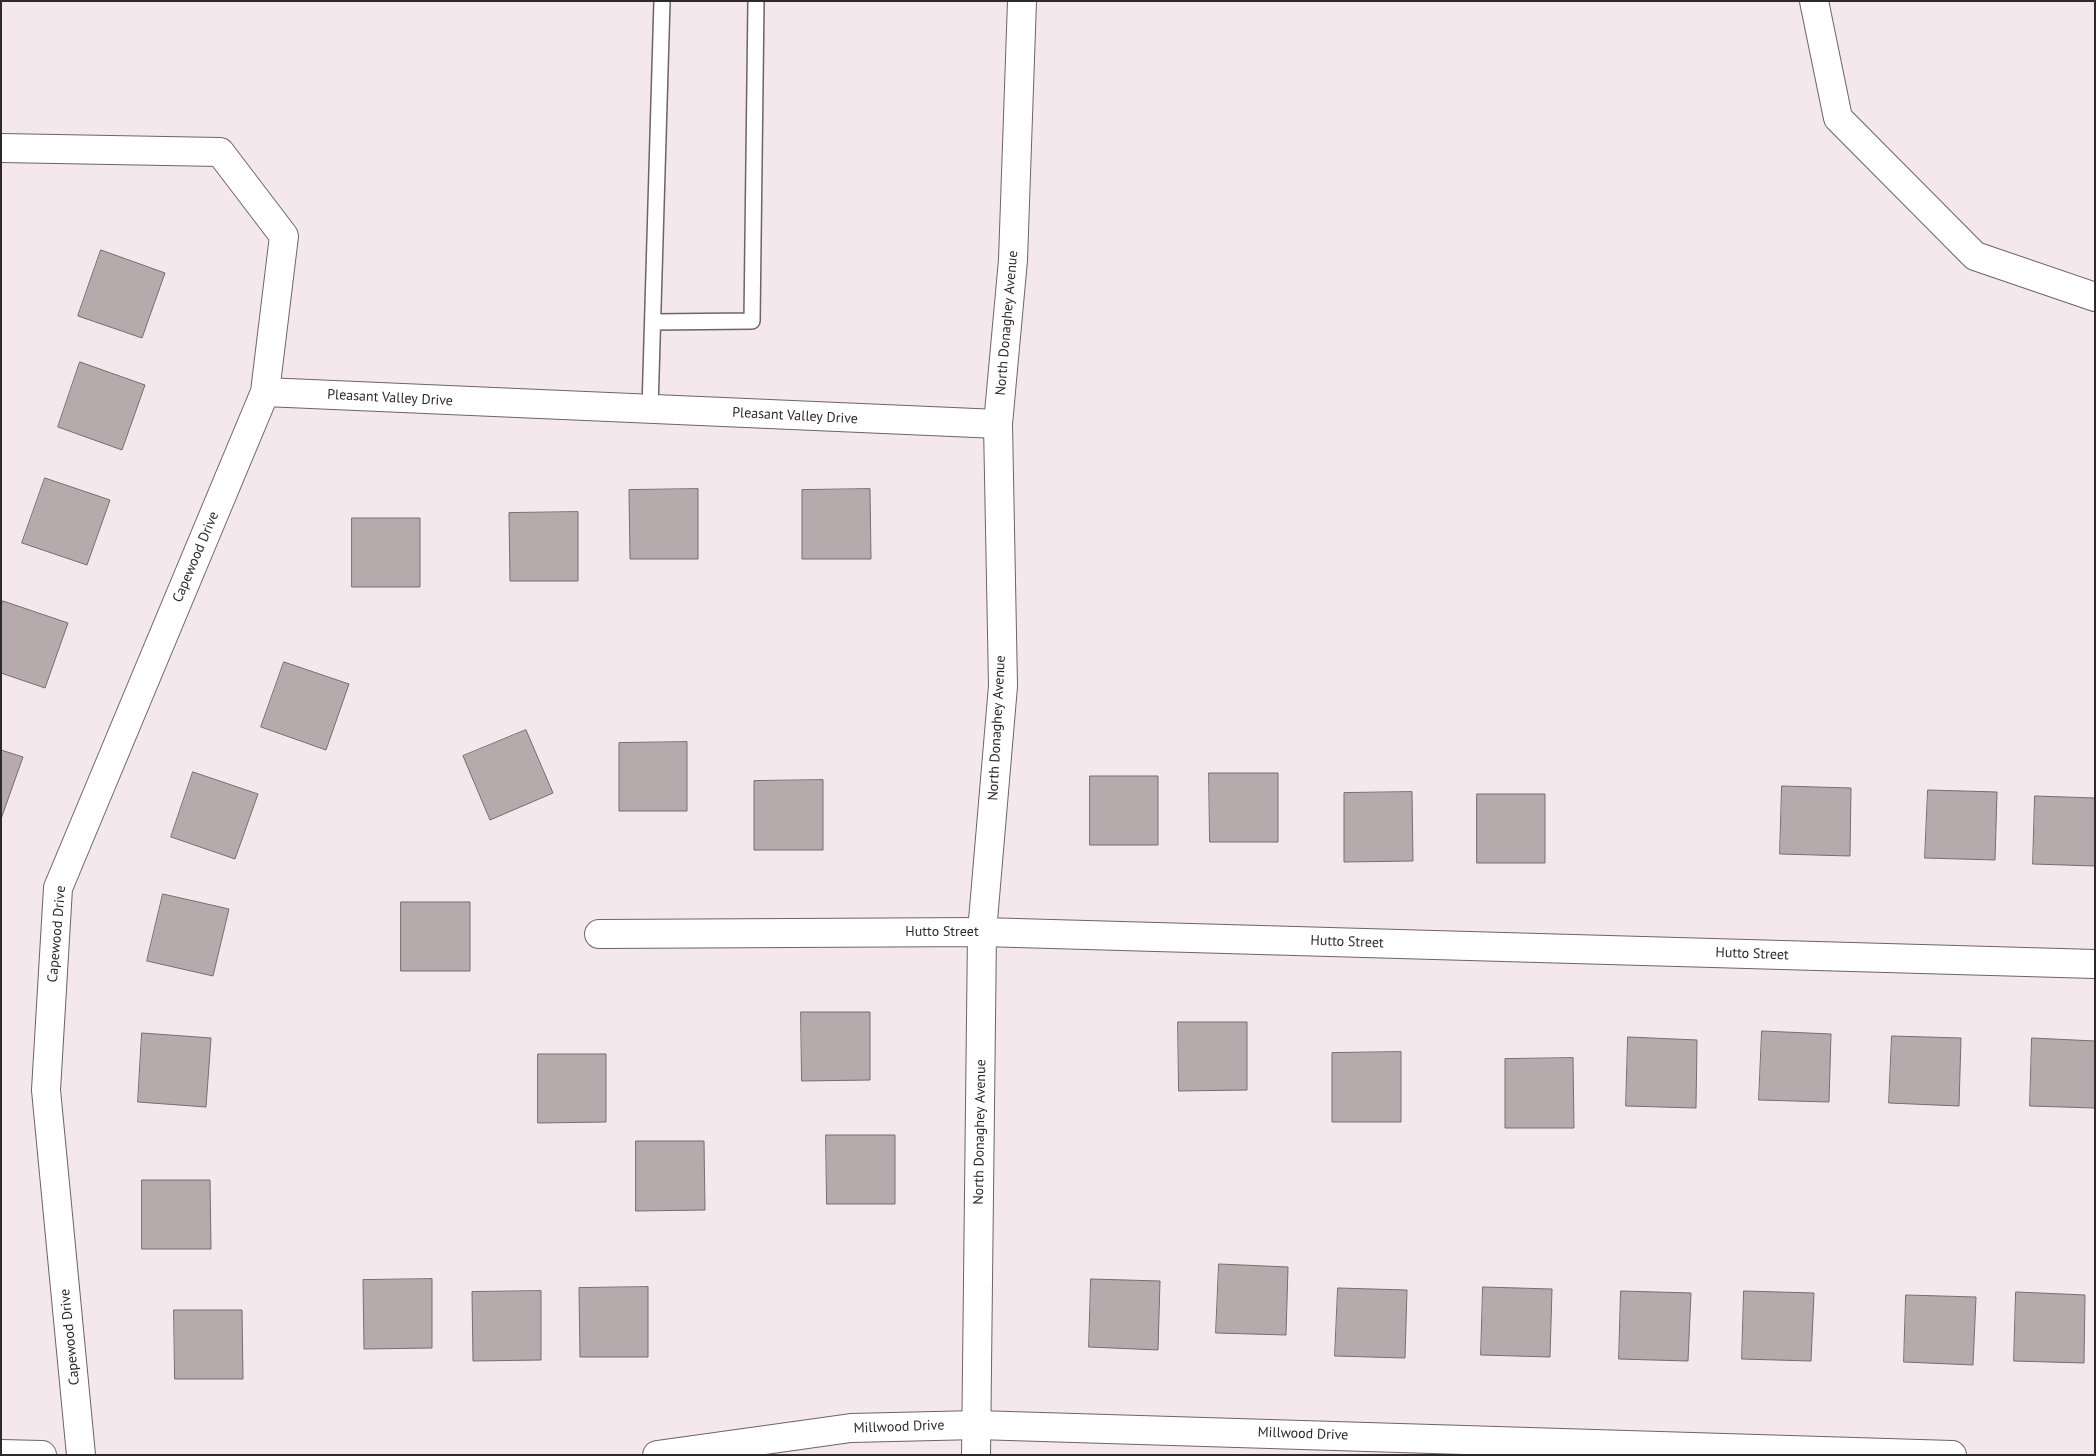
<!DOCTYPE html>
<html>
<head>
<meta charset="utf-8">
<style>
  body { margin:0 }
  #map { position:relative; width:2096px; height:1456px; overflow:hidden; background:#f5e8ec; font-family:"PT Sans",sans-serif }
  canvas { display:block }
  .frame { position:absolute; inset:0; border:2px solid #2e292a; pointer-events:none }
</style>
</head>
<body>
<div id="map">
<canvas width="2096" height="1456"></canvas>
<div class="frame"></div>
</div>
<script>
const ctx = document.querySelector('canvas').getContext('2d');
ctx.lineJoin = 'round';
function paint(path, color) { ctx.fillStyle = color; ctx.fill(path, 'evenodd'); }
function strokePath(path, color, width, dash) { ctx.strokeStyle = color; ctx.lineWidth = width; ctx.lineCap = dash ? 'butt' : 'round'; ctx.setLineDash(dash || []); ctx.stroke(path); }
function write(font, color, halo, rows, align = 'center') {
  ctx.font = font + ' "PT Sans",sans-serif'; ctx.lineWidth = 4; ctx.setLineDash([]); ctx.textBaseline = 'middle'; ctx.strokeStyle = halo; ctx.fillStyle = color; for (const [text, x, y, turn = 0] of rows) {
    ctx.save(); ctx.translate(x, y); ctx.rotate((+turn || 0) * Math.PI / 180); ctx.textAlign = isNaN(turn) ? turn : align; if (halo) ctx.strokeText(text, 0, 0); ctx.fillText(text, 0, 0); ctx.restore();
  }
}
const building = new Path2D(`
  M101 250 165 273 142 338 78 316Z
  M80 362 145 385 122 450 58 427Z
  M45 478 110 500 87 565 22 543Z
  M698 489V559H630L629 490Z
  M870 489 871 559H802V490Z
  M578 512V581H510L509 513Z
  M352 518H420V587H352Z
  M3 601 68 623 45 688 1 673V607Z
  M284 662 349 684 326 750 261 727Z
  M526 730 553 793 490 820 463 756Z
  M687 742V811H619V743Z
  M1 750 23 757 1 819Z
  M193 772 258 794 235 859 171 837Z
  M1209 773H1278V842H1210Z
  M1090 776H1158V845H1090Z
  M823 780V850H754V781Z
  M1782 786 1851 788 1850 856 1780 854Z
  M1928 790 1997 792 1995 860 1925 858Z
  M1412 792 1413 861 1344 862V793Z
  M1477 794H1545V863H1477Z
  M2035 796 2095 798V866L2033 864Z
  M163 894 229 909 213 976 147 961Z
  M401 902H470V971H401Z
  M801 1012H870V1080L802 1081Z
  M1178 1022H1247V1090L1179 1091Z
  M1762 1031 1831 1034 1829 1102 1759 1100Z
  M142 1033 211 1038 206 1107 138 1102Z
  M1892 1036 1961 1038 1959 1106 1889 1103Z
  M1628 1037 1697 1040 1696 1108 1626 1106Z
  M2032 1038 2095 1041V1108L2030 1106Z
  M1401 1052V1122H1332V1053Z
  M538 1054H606V1122L538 1123Z
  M1573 1058 1574 1128H1505V1059Z
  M826 1135H895V1204H827Z
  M636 1141H704L705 1210 636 1211Z
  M142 1180H210L211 1249H142Z
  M1219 1264 1288 1267 1286 1335 1216 1333Z
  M432 1279V1348L364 1349 363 1280Z
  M1091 1279 1160 1281 1158 1350 1089 1347Z
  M648 1287V1357H580L579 1288Z
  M1483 1287 1552 1289 1550 1357 1481 1355Z
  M1338 1288 1407 1290 1405 1358 1335 1356Z
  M541 1291V1360L473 1361 472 1292Z
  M1621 1291 1691 1293 1688 1361 1619 1359Z
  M1744 1291 1814 1293 1811 1361 1742 1359Z
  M2016 1292 2085 1295 2084 1363 2014 1361Z
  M1906 1295 1976 1297 1973 1365 1904 1362Z
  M174 1310H242L243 1379H175Z`);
paint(building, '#b6aaad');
strokePath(building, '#786c70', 1);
const service = new Path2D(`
  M653 322 752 321 756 1
  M650 409 662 1`);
const minor = new Path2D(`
  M1814 1 1838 118 1975 256 2095 297
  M1 148 220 152 284 236 265 392 998 424
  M599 934 982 932 2095 964
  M1 1454 42 1455
  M81 1455 46 1090 58 888 265 392
  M657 1455 851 1428 977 1425 1952 1455`);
const tertiary = new Path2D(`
  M976 1455 982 932 1003 686 998 424 1013 260 1022 1`);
strokePath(service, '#6e6367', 18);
strokePath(minor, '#6e6367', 30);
strokePath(tertiary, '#6e6367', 30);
strokePath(service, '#fff', 15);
strokePath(minor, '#fff', 28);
strokePath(tertiary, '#fff', 28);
write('14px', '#2e292a', '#fff', [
  ["North Donaghey Avenue",1007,323,-85],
  ["Pleasant Valley Drive",390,398,3],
  ["Pleasant Valley Drive",795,416,3],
  ["Capewood Drive",196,557,-67],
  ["North Donaghey Avenue",997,728,-87],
  ["Hutto Street",942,932],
  ["Capewood Drive",57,934,-85],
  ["Hutto Street",1347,942,2],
  ["Hutto Street",1752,954,2],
  ["North Donaghey Avenue",980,1132,-89],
  ["Capewood Drive",70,1337,-96],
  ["Millwood Drive",899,1427,-2],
  ["Millwood Drive",1303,1434,2]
]);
</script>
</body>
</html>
